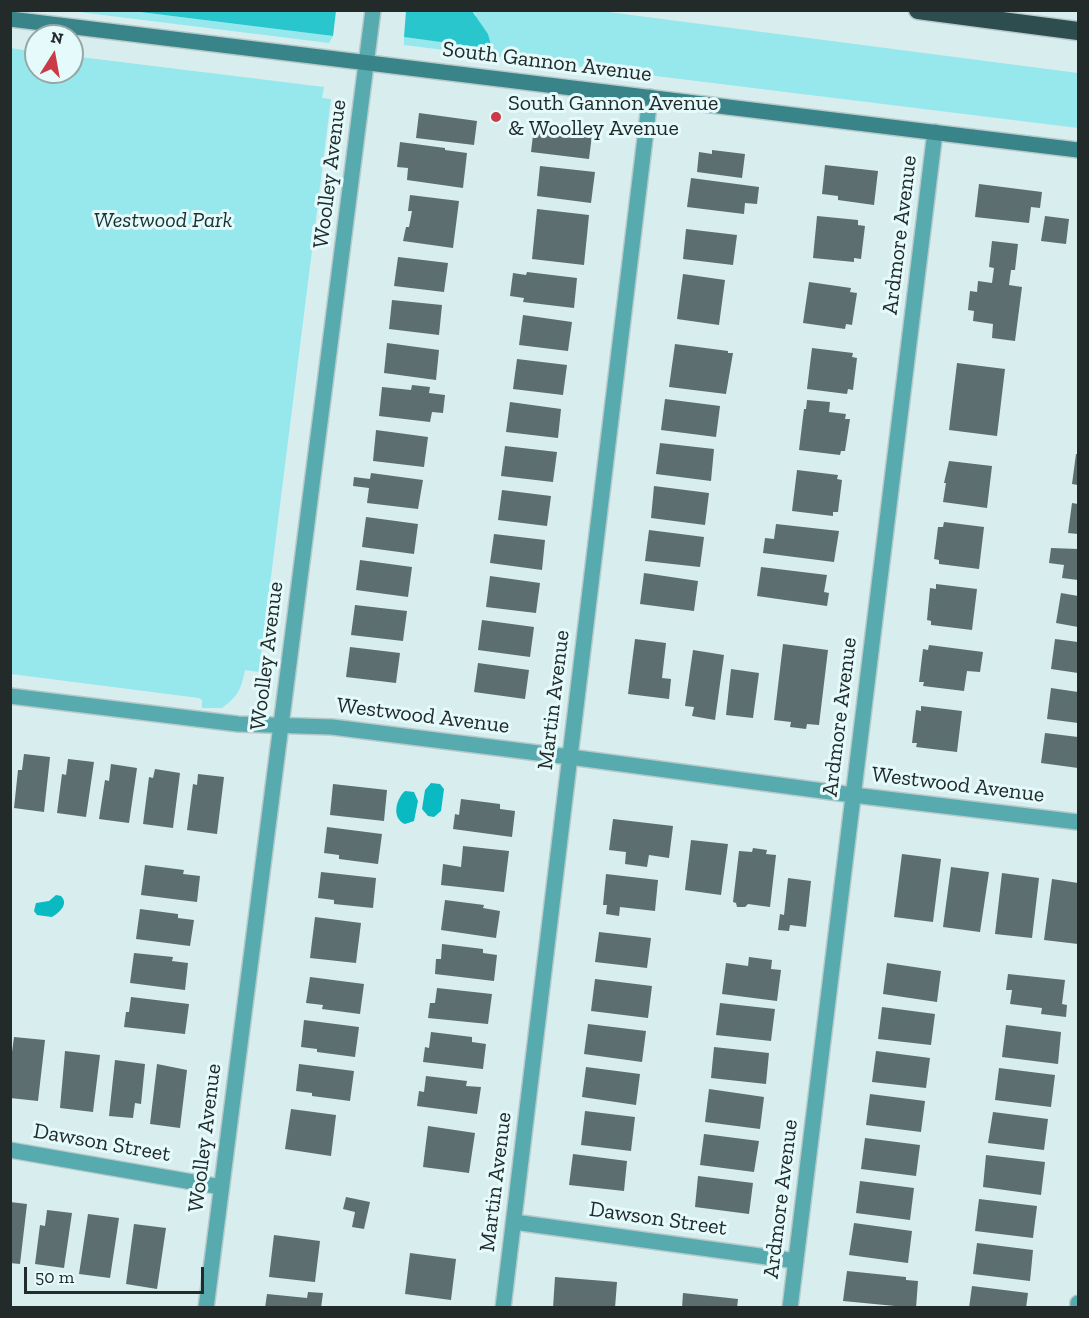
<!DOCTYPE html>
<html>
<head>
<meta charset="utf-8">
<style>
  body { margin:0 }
  #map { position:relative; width:1089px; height:1318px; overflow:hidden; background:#d8edee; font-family:"Zilla Slab",serif }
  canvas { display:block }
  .frame { position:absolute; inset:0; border:12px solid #222a2a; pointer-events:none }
  .north { position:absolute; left:24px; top:24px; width:60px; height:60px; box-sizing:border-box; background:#e5fafb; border:2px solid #97a7a7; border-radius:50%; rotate:11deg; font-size:16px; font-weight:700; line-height:24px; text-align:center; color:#222a2a }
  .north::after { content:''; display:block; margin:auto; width:21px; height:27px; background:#ca3a47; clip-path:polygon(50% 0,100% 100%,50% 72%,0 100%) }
  .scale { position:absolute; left:24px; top:1267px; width:180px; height:27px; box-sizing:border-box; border:3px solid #222a2a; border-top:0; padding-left:8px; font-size:18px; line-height:21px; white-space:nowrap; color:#222a2a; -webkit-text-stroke:4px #e5fafb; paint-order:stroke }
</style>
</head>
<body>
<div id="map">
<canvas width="1089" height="1318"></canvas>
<div class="frame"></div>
<div class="north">N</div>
<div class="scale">50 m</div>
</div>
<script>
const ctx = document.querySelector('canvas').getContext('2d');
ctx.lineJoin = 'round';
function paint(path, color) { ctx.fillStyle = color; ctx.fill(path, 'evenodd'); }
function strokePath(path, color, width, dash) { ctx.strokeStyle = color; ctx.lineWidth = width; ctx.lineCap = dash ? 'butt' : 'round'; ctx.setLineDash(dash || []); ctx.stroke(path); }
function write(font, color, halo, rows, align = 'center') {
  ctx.font = font + ' "Zilla Slab",serif'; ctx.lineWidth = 6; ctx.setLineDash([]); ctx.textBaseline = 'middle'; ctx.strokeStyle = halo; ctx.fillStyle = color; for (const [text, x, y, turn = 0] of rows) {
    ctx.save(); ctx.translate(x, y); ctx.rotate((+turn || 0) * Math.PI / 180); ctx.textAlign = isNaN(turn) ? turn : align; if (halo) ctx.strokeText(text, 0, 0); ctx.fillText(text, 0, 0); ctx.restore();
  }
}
paint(new Path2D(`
  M593 10 1078 73V128L404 45V37L464 45 476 15 472 11Z
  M71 11H132L333 36 329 43Z
  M11 48 36 52V72H72V56L324 87 322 98 331 99 259 672 245 670C241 690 238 696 222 708H202V700L199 698 11 674Z`), '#96e8ed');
paint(new Path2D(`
  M132 11H336L333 36Z
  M406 11H472L488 34 492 49 404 37Z`), '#2ac6ce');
paint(new Path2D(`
  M431 783 440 784 444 789 441 811 434 817 428 816 422 809 425 790Z
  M405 791 414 792 418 801 414 821 405 824C392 819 395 800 405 791Z
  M56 895 61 896C69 904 60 912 52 917L37 915 34 911 36 903 49 901Z`), '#09bac2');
paint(new Path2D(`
  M419 113 477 121 474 145 416 138Z
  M534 127 592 135 589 159 531 152Z
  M400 142 445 148V150L467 153 463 188 407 180 408 168 397 167Z
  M712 150 745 154 742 178 697 172 699 152 712 154Z
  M825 165 878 171 874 205 838 200V196L822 194Z
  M540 166 595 172 591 203 537 196Z
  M691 178 759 187 757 204 745 203 744 214 687 207Z
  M979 184 1042 192 1040 208 1031 207 1029 223 975 217Z
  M410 195 459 201 453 248 403 241 406 227H409L412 211H408Z
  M537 209 589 215 584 265 532 259Z
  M817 216 858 220V225L865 226 861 259 854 258V262L813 258Z
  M1045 216 1069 219 1066 244 1041 241Z
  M686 229 737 235 733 265 683 259Z
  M992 241 1018 244 1015 270H1011L1009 285 1022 287 1015 341 992 338 993 324 973 321 974 311 968 310 970 291 977 292 978 281 992 283 994 268 989 267Z
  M398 257 448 263 444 292 394 286Z
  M527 272 577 278 574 308 523 302 524 298 510 296 513 273 526 275Z
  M683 274 725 280 719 325 677 319Z
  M809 282 851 288 850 292 857 293 852 325 846 324 845 329 803 323Z
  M392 300 442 305 439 335 389 329Z
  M523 315 572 322 568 351 519 345Z
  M387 343 439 350 436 380 384 373Z
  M675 344 728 351V353H733L726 394 669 387Z
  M812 348 853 353 852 357 857 358 853 390 848 389 847 394 807 389Z
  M517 359 567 365 563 395 513 389Z
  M957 363 1005 369 997 436 949 430Z
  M412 385 430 387 429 393 445 395 443 413 432 412 430 422 379 416 382 387 411 390Z
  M665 399 720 406 716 437 661 430Z
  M807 400 830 402 829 412 846 414 845 419H850L845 451H841L840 455 799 450 804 409H806Z
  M510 402 561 409 558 438 506 432Z
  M376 430 428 437 424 467 373 461Z
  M660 443 714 449 711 481 656 474Z
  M505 446 557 452 553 482 501 476Z
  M1076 454H1078V485L1072 484Z
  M949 461 992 466 987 508 943 502 946 483H944Z
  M797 470 838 475 837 479 842 480 838 512H833V516L792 511Z
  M371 473 423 480 418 509 367 503 369 488 353 486 354 477 370 479Z
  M654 486 709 493 705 525 651 518Z
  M502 490 551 496 547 526 498 520Z
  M1072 503 1078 504V534L1068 533Z
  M366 517 418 524 414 554 362 547Z
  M944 522 984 527 979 569 939 564V560L934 559 938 527H943Z
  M776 524 839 531 834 562 763 553 765 538 774 539Z
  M649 530 704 537 700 567 645 561Z
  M494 534 545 540 542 570 490 563Z
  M1051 548 1078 549V580L1062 578 1064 565 1049 563Z
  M360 560 412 567 408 597 356 590Z
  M761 567 827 575 824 592 829 593 827 606 757 596Z
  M644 573 698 581 694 611 640 604Z
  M490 576 540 583 536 613 486 607Z
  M936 584 977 589 972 630 931 625V621L927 620 930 588 936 589Z
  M1061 593 1078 596V627L1056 623Z
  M355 605 407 611 403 641 351 635Z
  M482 620 534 627 530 657 478 650Z
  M635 639 666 643 662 678 671 679 669 699 628 694Z
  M1055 639 1078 642V673L1051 669Z
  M783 644 828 650 819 725 807 724 806 729 790 727 791 722 774 720Z
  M929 645 983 652 980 672 967 671 964 691 923 686 924 682H919L923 649 928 650Z
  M350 647 400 653 396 683 346 677Z
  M693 650 724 655 715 720 692 716 694 707 685 706Z
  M478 663 529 670 525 699 474 692Z
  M731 669 759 673 753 718 726 715Z
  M1051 688 1078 692V723L1047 719Z
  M921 706 962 711 957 752 916 747 917 743H912L916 710 921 711Z
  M1045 733 1078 737V768L1041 763Z
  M24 754 50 757 44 812 14 808 18 770H22Z
  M68 759 94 762 86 817 57 813 62 774 66 775Z
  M111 764 137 768 129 823 99 819 105 780 109 781Z
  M155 769 180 773 173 828 143 824 149 777 153 778Z
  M198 774 224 777 217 834 187 830 193 784 197 785Z
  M333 784 387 790 384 821 330 815Z
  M461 799 500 804V809L515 811 512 837 453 829 455 814 459 815Z
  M613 819 673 826 669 858 649 855 647 867 625 864 626 852 609 850Z
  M327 827 382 834 378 864 339 859V855L324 853Z
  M691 840 728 844 721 895 685 890Z
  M463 846 509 851 504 892 441 885 443 864 461 867Z
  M753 848 767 850 766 854 776 855 770 907 748 904 745 907H737L736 903 733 902 739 851 752 852Z
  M902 854 941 859 933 922 894 917Z
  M145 865 184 870 183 874 200 876 197 902 141 895Z
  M951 867 989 872 980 932 943 927Z
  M321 872 376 878 373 908 334 904V900L318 898Z
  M1002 873 1039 878 1032 938 995 934Z
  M606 874 658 880 655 911 620 907 619 916 606 914 607 905H603Z
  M788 878 811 881 806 927 790 925 789 931 778 930 780 914 784 915Z
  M1052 879 1078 883V944L1044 940Z
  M445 900 484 905 483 908 500 911 496 938 441 930Z
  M140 909 178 914V918L194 920 190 946 136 939Z
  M315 917 361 923 356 963 310 958Z
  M599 932 651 938 647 968 595 962Z
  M442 944 483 949V953L497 955 494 981 435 974 436 959H441Z
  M134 953 173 957 172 961 188 963 185 990 130 983Z
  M749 957 772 960 771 969 781 970 777 1001 722 994 726 963 748 966Z
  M887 963 941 971 937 1002 883 994Z
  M1008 974 1065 980 1062 1004 1067 1005 1066 1017 1041 1014 1042 1008 1010 1004 1012 990H1006Z
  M310 977 364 984 360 1014 322 1009 323 1005 306 1003Z
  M595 979 652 986 648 1018 591 1011Z
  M437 988 492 994 488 1024 428 1018 430 1003H435Z
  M131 997 189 1004 185 1034 124 1027 126 1012H129Z
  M720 1003 775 1009 771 1041 716 1035Z
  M882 1007 935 1014 931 1045 878 1039Z
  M304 1020 359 1027 355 1057 317 1052V1049L301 1047Z
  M588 1024 646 1031 642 1062 584 1054Z
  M1006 1025 1061 1032 1058 1064 1002 1057Z
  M431 1032 472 1037V1042L486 1044 483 1069 423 1062 425 1047 429 1048Z
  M14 1037 45 1040 38 1101 10 1098V1067Z
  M714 1047 769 1053 766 1084 711 1078Z
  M65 1051 100 1055 93 1112 60 1108Z
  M876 1051 930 1058 926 1088 872 1082Z
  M115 1060 145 1064 141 1104 135 1103 133 1118 109 1116Z
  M157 1064 187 1070 180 1128 150 1124Z
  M299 1064 354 1071 350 1101 312 1096V1093L296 1091Z
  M586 1067 640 1074 636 1105 582 1097Z
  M999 1068 1055 1075 1051 1107 995 1100Z
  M426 1076 467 1081 466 1086 481 1087 477 1114 417 1106 419 1091 424 1092Z
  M709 1089 764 1097 760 1129 705 1122Z
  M870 1094 925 1101 921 1132 866 1125Z
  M291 1109 336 1115 331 1156 285 1149Z
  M585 1111 635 1117 631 1151 581 1145Z
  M993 1112 1048 1119 1044 1150 988 1143Z
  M428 1126 475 1133 469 1173 423 1167Z
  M704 1134 759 1141 754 1172 700 1165Z
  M865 1138 920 1145 916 1176 861 1169Z
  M573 1154 627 1161 624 1191 569 1185Z
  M986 1155 1045 1162 1041 1195 983 1187Z
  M698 1176 753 1183 749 1214 695 1207Z
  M860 1181 914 1188 910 1220 856 1213Z
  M346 1197 370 1202 364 1229 352 1227 355 1212 343 1209Z
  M979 1199 1037 1206 1033 1238 975 1231Z
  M10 1202 27 1204 20 1264 10 1263Z
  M47 1210 72 1213 64 1268 35 1264 40 1225 45 1226Z
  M88 1214 119 1218 110 1278 79 1274Z
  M854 1223 912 1231 908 1263 849 1255Z
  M134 1224 166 1228 157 1289 126 1284Z
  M274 1235 320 1241 315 1282 269 1277Z
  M977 1243 1033 1250 1030 1281 973 1274Z
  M410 1253 456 1259 451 1300 405 1294Z
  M847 1271 906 1277V1280L918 1281 916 1308 843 1301Z
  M555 1277 617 1282 615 1308H553Z
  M972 1286 1028 1293 1026 1308H969Z
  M308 1292 323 1293 321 1308H265L267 1294 307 1298Z
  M683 1293 738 1299 737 1308H682Z`), '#5c6e6f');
const minor = new Path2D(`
  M10 696 238 724 332 727 570 757 853 795 1078 822
  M10 1150 221 1187
  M514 1222 796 1261
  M503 1308 650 97
  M790 1308 935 132
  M1078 1308V1303`);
const tertiary = new Path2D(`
  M206 1308 373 10`);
const secondary = new Path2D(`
  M10 19 1078 150`);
const motorway = new Path2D(`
  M918 10 1078 31`);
strokePath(minor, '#b7cacb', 18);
strokePath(tertiary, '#b7cacb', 18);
strokePath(secondary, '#b7cacb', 18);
strokePath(motorway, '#b7cacb', 21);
strokePath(minor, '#57abaf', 15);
strokePath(tertiary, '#57abaf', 15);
strokePath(secondary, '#398488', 15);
strokePath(motorway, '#2e4d4e', 18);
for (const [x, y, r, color] of [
  [496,117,6,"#ca3a47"]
]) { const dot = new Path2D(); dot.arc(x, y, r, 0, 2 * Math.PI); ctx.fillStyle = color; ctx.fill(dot); strokePath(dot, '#e5fafb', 2); }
write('22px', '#222a2a', '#e5fafb', [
  ["South Gannon Avenue",547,62,7],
  ["Woolley Avenue",330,174,-83],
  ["Ardmore Avenue",900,235,-83],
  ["Woolley Avenue",267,656,-83],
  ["Martin Avenue",554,700,-83],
  ["Westwood Avenue",423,716,7],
  ["Ardmore Avenue",840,717,-83],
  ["Westwood Avenue",958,785,7],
  ["Woolley Avenue",205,1138,-83],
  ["Dawson Street",102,1143,10],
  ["Martin Avenue",496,1182,-83],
  ["Ardmore Avenue",781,1199,-83],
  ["Dawson Street",658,1219,8]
]);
write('22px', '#222a2a', '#e5fafb', [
  ["South Gannon Avenue",508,104],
  ["& Woolley Avenue",508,129]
], 'left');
write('italic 22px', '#173031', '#e5fafb', [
  ["Westwood Park",163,221]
]);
</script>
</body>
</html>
